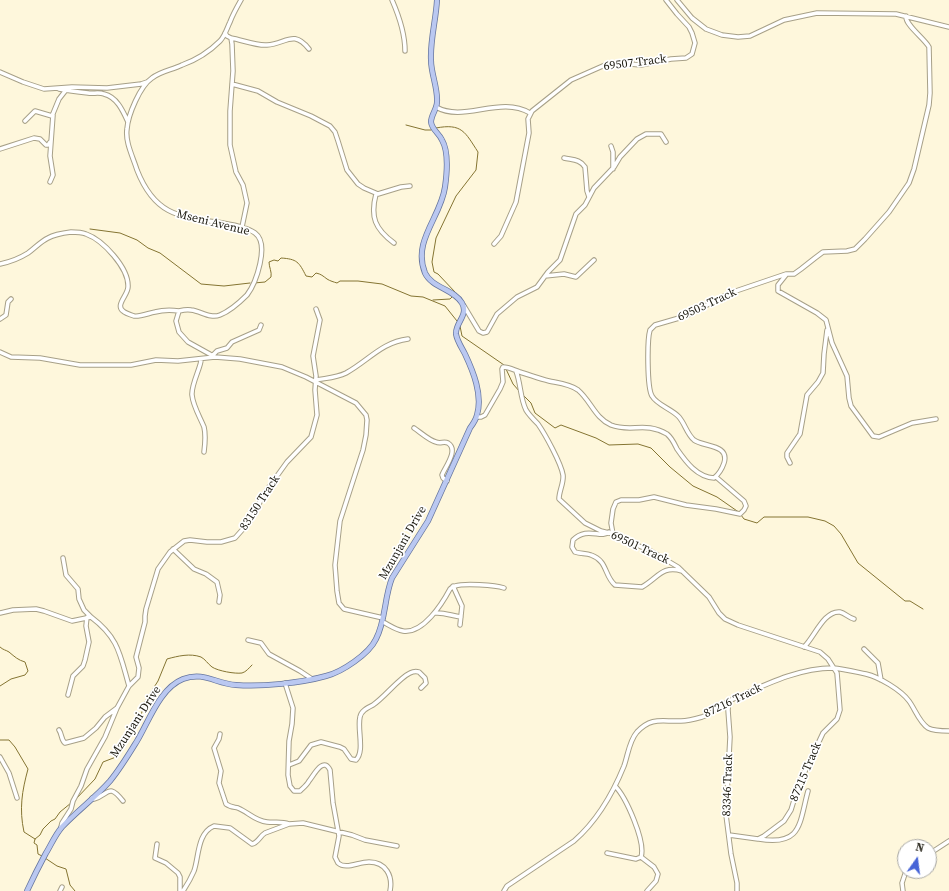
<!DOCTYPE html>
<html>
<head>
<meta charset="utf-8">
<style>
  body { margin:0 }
  #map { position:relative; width:949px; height:891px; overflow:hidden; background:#fef7dc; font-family:"Source Serif 4",serif }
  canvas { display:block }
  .north { position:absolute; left:897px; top:839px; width:40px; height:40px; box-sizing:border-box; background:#fff; border:1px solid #a7a6a2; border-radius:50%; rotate:14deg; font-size:11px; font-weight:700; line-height:16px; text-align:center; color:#232117 }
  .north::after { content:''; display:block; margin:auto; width:14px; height:18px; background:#4664d7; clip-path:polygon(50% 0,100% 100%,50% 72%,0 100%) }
</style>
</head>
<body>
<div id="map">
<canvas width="949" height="891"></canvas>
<div class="north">N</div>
</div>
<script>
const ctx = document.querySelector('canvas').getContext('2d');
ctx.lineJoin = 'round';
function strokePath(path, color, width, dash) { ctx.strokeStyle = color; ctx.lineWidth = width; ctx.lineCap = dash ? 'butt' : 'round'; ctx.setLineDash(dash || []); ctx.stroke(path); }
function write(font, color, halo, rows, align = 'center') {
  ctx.font = font + ' "Source Serif 4",serif'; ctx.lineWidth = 3.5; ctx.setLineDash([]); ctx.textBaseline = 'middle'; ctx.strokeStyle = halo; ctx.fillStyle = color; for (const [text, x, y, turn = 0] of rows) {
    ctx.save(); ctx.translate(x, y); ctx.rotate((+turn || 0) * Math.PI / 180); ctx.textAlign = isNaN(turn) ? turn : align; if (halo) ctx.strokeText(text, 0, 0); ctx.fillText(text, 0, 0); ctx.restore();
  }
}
strokePath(new Path2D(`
  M406 125 425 130H431
  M436 128C462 123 465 132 478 152L476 170 456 196 436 238 432 262 434 272 438 274 455 292
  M90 229 120 233 137 240 148 248 160 253 201 284 224 286 250 283
  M254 283 265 282 271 277C272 272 269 267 269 262L274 260 278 261 281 258C297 259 299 262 306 276L312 277 316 273C321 274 323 276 327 279 330 281 334 282 337 283L340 281H358L382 284 411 296 423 297 445 306 457 321
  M433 300 450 299 452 297
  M460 326 462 336 504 365
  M506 369 513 384 520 392
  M523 395 531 403 535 413 555 428 561 425 596 438 609 445 638 444 651 448 670 467 693 486 717 497 740 513
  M741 515 744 519 757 523 764 517H808L825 521 834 526 841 534 858 563 905 601H910L923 609
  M0 647C3 650 6 650 9 652 15 657 18 660 25 662L28 671 25 675 11 679 0 686
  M0 740H9L15 747 28 769C22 791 19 809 24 832L35 839
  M75 800 95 779 103 762 116 757 119 753 128 734 134 729 142 712 144 703 158 681 167 659C178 656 190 653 201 657 205 659 208 664 212 667 218 671 235 674 242 673 246 672 249 668 252 665
  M42 856 38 854 37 845 34 843 35 839 40 835 43 829 51 821 55 819 60 812 71 803
  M45 858 57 866 66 869 70 885 75 891`), '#847432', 1);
const minor = new Path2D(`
  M392 0C399 16 405 34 405 51
  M677 0 692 18 706 29 722 35 738 37 750 36 784 20 817 13 896 14 949 27
  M225 33 227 36 231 38 232 44 233 71 230 111V145L236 172 243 185 247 203 242 227
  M231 38C242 40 257 46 267 45 286 44 293 29 309 49
  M0 72 23 82 44 89 72 87 107 88 141 84 147 82
  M232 84 258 91 277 102 311 116 330 126 335 132 338 141 347 170 358 184 364 188 378 194 401 187 410 186
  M59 89C69 91 78 92 88 93 93 94 99 92 104 94 117 97 123 111 128 122
  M436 107C464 123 500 95 530 113
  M25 121 35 111 52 116 59 99 66 90
  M611 146 613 152V169
  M0 149 34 138 40 139 46 145H48L50 142
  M564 158C572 160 580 159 585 167L587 191 589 197
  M50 182 53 175 50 156 53 115
  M376 194C370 217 375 229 394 243
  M494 244 501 236 516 202 529 133 528 119 532 111 571 80 605 65 619 63 641 65 671 59 686 58 692 54 695 43 692 33 689 27 677 14 666 0
  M0 264C10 262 20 258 28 253 35 248 40 242 48 238 55 234 63 233 71 232 76 232 81 232 86 234 103 240 129 268 128 287 128 295 115 305 123 311 125 313 131 315 134 316 140 317 149 313 155 312 163 310 171 310 179 311
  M786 275 778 285V291L817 313 826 320 832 343 847 376 849 398 851 406 873 436 879 437 912 423 936 419
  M545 276 564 274 576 277 594 260
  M464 306 479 331 483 333 487 332 497 314 517 297 537 287 548 272 560 260 576 214 585 205 594 188 614 167 620 157 637 139 646 134H661L666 142
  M0 319 6 315 8 302 11 299
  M0 352 11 357 40 358 80 365H131L156 360 178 361 215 357 240 359 282 367 306 377 356 403 366 415 367 420 366 435 363 450 340 521 335 565 337 591 339 603 344 609 383 618
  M213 355 217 351 227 348 232 342 259 330 261 325
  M215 357 188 342 179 332 176 321 179 311C183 310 187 309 191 310 201 311 210 319 220 315 230 311 240 302 247 295 256 283 270 244 255 233 247 227 234 225 223 223 180 217 155 216 137 170 133 157 125 142 127 129 128 115 140 86 152 78 161 71 172 70 182 65 196 60 210 51 220 41 225 36 227 28 230 22 233 14 237 7 241 0
  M201 359C202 365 191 384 192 395 193 406 200 417 204 427 206 435 205 444 204 452
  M516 371C521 384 520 398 526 410 529 415 534 420 538 424 545 434 561 463 563 475 564 483 559 491 559 499L585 523 601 531 613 534 620 538 651 551 678 567 709 597 719 613 725 619 738 625 820 652 828 659 837 673 840 710 837 719 823 733 799 784 791 810 784 821 764 836 758 839 729 835
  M316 380C326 378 336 378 346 373 368 361 382 342 408 339
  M477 416V417H481L485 415 500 389 503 382 502 369 503 367C509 367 514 370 520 372 530 375 540 379 549 381 559 383 570 384 578 390 591 401 595 418 611 425 631 433 645 421 667 434 672 438 674 443 677 449 686 462 697 477 714 478 719 474 722 469 724 463 730 444 703 447 694 440 687 434 685 424 679 417 672 409 657 405 652 396 647 388 647 340 650 330L655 325 686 316 730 293 786 274H794L801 269 815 258 823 252 847 251 855 249 865 239 889 212 909 183 914 169 929 105 930 93 929 47C924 38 905 25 906 16
  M414 428C420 432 430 441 436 442 440 444 444 441 448 443 459 450 445 467 442 475L443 478 447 481
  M790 463 787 457V453L800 434 807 395 818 382 823 373 824 354 827 330
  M609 532C601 539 587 526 573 540L572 547 575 552C581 554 586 553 591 555 608 561 604 576 615 585L642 587C658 578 662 565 682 571
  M613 534 611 523 613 509 616 502 621 500H639L654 497 686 505 716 509 740 514 744 510 746 506 744 501 716 477
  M173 549 194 569 206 574 217 582 220 595 219 602
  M453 586 462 606 460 625
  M0 613 13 610 36 609 44 611 72 621 91 617 84 610 79 599 78 589 66 575 63 558
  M435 613C444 612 452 616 461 617
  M91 617C119 638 120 655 129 686
  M383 622C389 625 396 630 403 631 423 634 442 604 450 589 452 587 453 587 455 586 464 583 495 585 504 588
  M248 640 261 643 269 654 300 671 312 679
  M804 647C814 638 824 610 840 612 845 613 849 618 854 619
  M864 649 878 663 881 680
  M285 683 293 708 292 724 289 741 288 775 290 786 294 791H300C303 788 307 785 309 781 314 775 323 756 330 770L333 803 339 836 335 857 338 863C346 870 358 862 369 862 386 862 393 876 390 891
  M68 695 73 676 83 666 85 660 89 642 86 626 87 617
  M729 701 728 710 730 737 726 815 731 854 737 883V891
  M59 730C62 734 61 740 65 743L84 738 96 728 105 717 117 708
  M220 734 219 739 214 748 221 771 219 783 226 804C230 807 234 807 238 808 248 812 255 821 267 822 275 823 281 821 289 824
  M0 757 9 773 17 798
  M289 765 299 761 311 745 321 742 340 747 344 749 351 759 356 760C365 751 357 729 360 717 361 711 367 708 373 705 385 697 399 678 410 673 414 671 416 671 419 672L425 678 426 683 421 688
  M92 798 94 799C109 795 108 782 123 801
  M61 827 62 823 71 809 73 801 81 786 87 769 105 737 117 708 129 686 138 677 139 668 136 657 145 622V616L146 609 158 569 170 552 184 541 190 540 207 542H221L235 538 251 520 264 494 287 462 311 437 317 415 315 390 316 376 313 356 320 320 316 309
  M759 839C802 846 799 824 808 791
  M157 844 155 858 166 863 178 873 180 877V891
  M607 853 636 859 641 857C646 842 626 797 615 786
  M929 854 949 841
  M641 857 654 867 658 874 656 881 647 891
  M60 891 62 887
  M183 891C187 885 191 878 194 871 199 857 197 833 214 826L230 828 252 844C258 843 260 836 265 833L289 824 303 823 352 835 365 840 397 846
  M504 891 507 886 574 841C597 821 613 793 624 766 628 755 629 741 637 732 652 716 663 722 681 721 688 721 695 719 702 717 713 713 720 705 731 700 763 686 797 668 833 668 844 669 856 672 866 674 879 677 901 690 909 701 915 709 919 722 928 728 934 731 942 731 949 731
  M903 891 902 883 906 871`);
const major = new Path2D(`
  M27 891C33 878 39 866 46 853 51 845 55 835 62 827 77 811 95 798 110 781 120 769 129 754 137 741 149 721 160 688 183 679 204 671 216 684 236 685 262 687 301 683 326 676 342 672 369 654 376 639 386 620 384 598 392 578L428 521 470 428C473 424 476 419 477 415 483 395 473 371 465 354 462 348 457 341 456 334 455 323 469 315 462 303 454 289 432 288 425 273 412 241 441 217 445 187 447 173 449 152 442 140 439 133 432 130 431 122 431 115 437 109 437 102 438 88 431 74 431 60 430 40 436 20 437 0`);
strokePath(minor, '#a7a088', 5.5);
strokePath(major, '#67769e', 6);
strokePath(minor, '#fff', 3.5);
strokePath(major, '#bac8f1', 4.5);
write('12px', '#232117', '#fff', [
  ["69507 Track",635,63,-7],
  ["Mseni Avenue",213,223,14],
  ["69503 Track",707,305,-25],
  ["83150 Track",260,503,-57],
  ["Mzunjani Drive",403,543,-60],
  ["69501 Track",640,548,25],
  ["87216 Track",733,701,-26],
  ["Mzunjani Drive",136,722,-57],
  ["87215 Track",806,772,-67],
  ["83346 Track",728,785,-88]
]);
</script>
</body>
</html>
